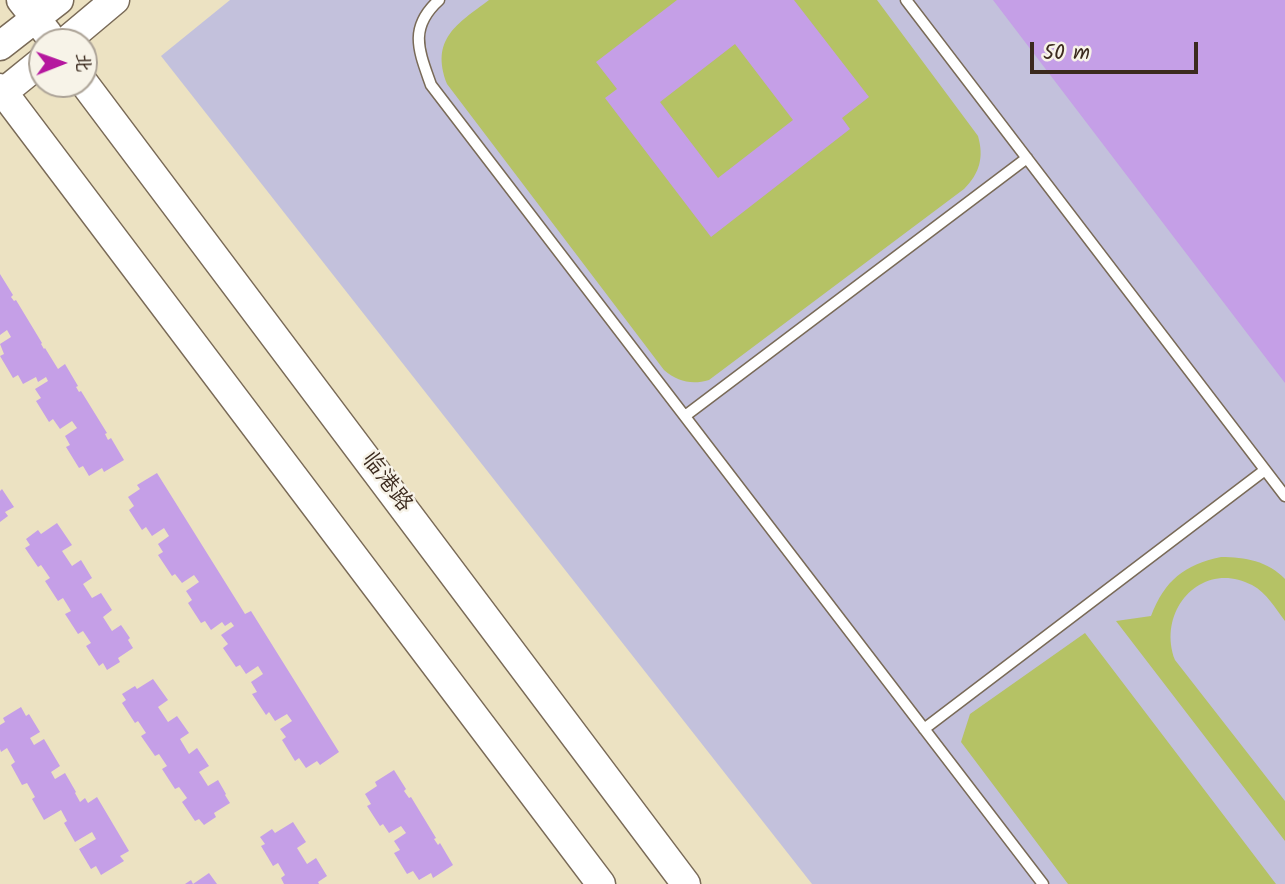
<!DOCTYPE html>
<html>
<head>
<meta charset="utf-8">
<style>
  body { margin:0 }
  #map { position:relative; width:1285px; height:884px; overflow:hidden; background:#ece2c2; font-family:Kalam,"LXGW WenKai TC",sans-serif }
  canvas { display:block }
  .north { position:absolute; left:28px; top:28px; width:70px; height:70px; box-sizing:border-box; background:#f7f3e8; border:2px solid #aca397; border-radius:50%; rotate:89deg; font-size:19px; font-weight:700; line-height:28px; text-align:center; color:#3b2a1e }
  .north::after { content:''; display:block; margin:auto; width:24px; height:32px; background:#b5179e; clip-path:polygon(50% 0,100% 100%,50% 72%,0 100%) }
  .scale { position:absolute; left:1030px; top:42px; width:168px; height:32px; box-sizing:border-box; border:4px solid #3b2a1e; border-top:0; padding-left:9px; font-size:21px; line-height:24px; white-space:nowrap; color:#3b2a1e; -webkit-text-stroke:5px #f7f3e8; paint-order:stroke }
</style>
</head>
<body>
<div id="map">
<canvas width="1285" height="884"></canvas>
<div class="north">北</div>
<div class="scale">50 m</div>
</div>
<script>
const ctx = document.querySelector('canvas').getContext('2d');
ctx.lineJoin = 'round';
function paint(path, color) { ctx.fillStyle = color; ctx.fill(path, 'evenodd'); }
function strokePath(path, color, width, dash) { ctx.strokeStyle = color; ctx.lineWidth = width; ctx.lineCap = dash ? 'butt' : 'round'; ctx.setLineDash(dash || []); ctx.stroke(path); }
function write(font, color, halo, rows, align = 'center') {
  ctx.font = font + ' Kalam,"LXGW WenKai TC",sans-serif'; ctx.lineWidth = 5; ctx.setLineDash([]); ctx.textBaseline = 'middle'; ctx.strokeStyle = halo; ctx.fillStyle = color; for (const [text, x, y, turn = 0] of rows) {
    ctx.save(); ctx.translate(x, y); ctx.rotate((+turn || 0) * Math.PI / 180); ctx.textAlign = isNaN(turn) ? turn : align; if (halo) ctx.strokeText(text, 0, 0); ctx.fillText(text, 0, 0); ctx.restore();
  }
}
paint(new Path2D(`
  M230 0H1285V884H812L161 56Z`), '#c3c1dc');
paint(new Path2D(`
  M489 0H877L978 136C984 157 980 173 964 189L709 380C692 385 678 382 664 370L447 84C430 39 457 24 489 0Z
  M1221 557C1245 557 1268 561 1285 579V621C1275 608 1267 593 1252 585 1203 559 1156 609 1175 660L1285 801V841L1116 621 1151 616C1165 580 1184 565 1221 557Z
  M1085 633 1276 884H1068L961 742 970 714Z`), '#b5c265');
paint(new Path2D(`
  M677 0H794L869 97 842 118 850 129 711 237 605 98 617 89 596 62ZM735 44 793 120 718 178 660 102Z
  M993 0H1285V383Z
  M0 274 13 295 11 297 14 301 16 300 42 343 41 344 44 349 45 348 58 369 65 364 78 386 76 387 79 392 81 391 107 433 105 434 108 440 111 438 124 460 104 472 102 468 89 476 83 466 79 468 66 447 70 445 65 436 77 428 72 421 60 429 53 419 49 422 36 401 41 398 35 389 48 381 46 377 38 382 36 377 23 384 18 375 13 378 0 356 4 354 0 344 11 337 7 330 0 335Z
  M157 473 245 614 251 611 339 752 320 765 317 761 306 768 299 758 295 761 282 740 286 737 280 729 292 721 287 714 275 721 269 712 266 715 252 694 257 692 251 682 263 674 258 666 246 674 240 665 236 667 223 648 228 644 221 635 234 626 231 622 225 626 222 622 211 630 205 621 201 623 188 603 192 600 186 591 199 582 194 575 182 583 175 574 172 576 158 555 163 552 158 544 169 536 164 528 152 536 146 527 142 530 129 510 134 506 128 497 140 489 137 485Z
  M2 489 14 507 5 512 8 516 0 522V491Z
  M57 523 72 545 62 551 72 566 81 560 92 578 83 584 92 598 101 593 112 610 103 617 112 631 121 625 130 638 128 640 133 648 118 658 120 662 107 670 103 663 99 666 86 646 91 643 83 631 78 634 65 614 71 611 63 598 58 601 45 581 50 578 41 565 38 567 25 548 30 545 26 539 38 530 41 534Z
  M153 679 168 700 158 707 168 722 177 716 189 733 180 739 189 754 197 748 209 766 199 772 208 786 218 780 226 794 225 795 230 803 214 813 216 817 204 825 199 819 195 821 182 802 187 798 179 787 175 789 162 769 167 766 159 754 155 756 141 736 146 733 138 721 135 723 122 703 126 700 122 694 135 686 137 689Z
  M21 707 26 716 29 714 40 732 30 738 34 745 44 739 60 766 51 772 55 779 65 773 76 792 75 793 80 802 85 798 88 803 97 797 129 851 120 856 124 861 101 875 96 866 91 869 79 849 96 839 92 832 75 842 64 823 67 821 61 810 44 820 32 799 35 797 27 783 22 785 11 765 15 762 7 748 1 752 0 749V725L5 722 3 718Z
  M394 770 406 789 404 791 409 798 411 797 436 838 434 839 438 845 440 843 453 865 433 878 431 873 419 880 413 871 407 874 394 853 400 850 394 841 406 833 401 826 389 833 383 824 380 826 367 806 371 804 365 794 377 786 375 782Z
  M293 822 306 842 297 848 307 864 316 858 327 876 318 882 319 884H284L281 878 285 875 278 863 273 866 261 846 265 844 260 837 272 829 275 833Z
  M209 873 217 884H185L191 880 193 884Z`), '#c59fe7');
const lane = new Path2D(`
  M439 0C408 28 419 51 431 85L1043 884
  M906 0 1285 496
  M685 416 1027 158
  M924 729 1265 470`);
const secondary = new Path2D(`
  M21 0 48 34
  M65 42 115 0
  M0 46 59 0
  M84 83 686 884
  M0 88 601 884
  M0 95 42 61`);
strokePath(lane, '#796a57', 13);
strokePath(secondary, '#796a57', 31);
strokePath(lane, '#fff', 10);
strokePath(secondary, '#fff', 28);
write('23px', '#3b2a1e', '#f7f3e8', [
  ["临港路",385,483,53]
]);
</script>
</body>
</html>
